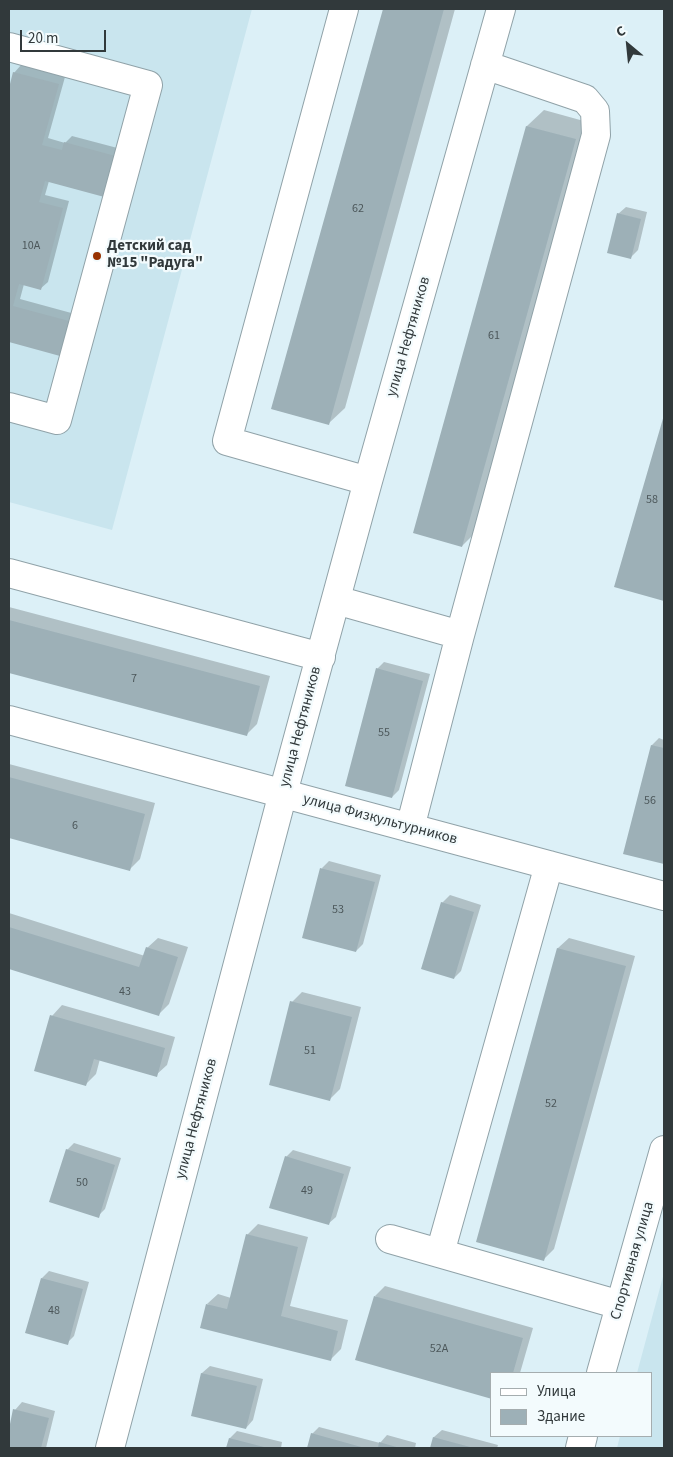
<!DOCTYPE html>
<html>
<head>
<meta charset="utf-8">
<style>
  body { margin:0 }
  #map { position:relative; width:673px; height:1457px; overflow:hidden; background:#dcf0f7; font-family:"Source Sans 3",sans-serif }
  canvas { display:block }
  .frame { position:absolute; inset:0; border:10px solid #31393b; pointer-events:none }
  .legend { position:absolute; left:490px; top:1372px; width:162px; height:65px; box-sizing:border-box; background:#f3fbfd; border:1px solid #a5adaf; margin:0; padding:6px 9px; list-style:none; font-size:15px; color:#31393b }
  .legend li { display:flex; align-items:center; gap:10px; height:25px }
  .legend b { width:25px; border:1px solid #a5adaf }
  .north { position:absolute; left:603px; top:20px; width:50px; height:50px; -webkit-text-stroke:4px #f3fbfd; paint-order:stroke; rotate:332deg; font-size:14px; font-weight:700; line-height:20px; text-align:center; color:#31393b }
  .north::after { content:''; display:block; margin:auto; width:18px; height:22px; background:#31393b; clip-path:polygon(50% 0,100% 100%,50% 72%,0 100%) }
  .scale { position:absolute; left:20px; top:30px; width:86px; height:22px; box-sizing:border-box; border:2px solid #31393b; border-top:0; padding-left:6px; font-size:15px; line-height:18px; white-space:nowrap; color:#31393b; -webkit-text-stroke:4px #f3fbfd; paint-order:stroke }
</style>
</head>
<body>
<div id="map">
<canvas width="673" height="1457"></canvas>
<div class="frame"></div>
<ul class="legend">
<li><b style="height:6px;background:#fff"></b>Улица</li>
<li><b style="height:14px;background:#9db0b7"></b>Здание</li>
</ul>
<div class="north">С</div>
<div class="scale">20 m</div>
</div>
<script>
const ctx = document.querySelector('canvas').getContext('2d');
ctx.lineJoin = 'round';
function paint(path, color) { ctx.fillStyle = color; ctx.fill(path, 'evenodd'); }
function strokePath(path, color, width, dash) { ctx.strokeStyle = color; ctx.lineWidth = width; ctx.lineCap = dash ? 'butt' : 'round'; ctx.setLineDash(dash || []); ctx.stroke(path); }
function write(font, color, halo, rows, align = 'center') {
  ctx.font = font + ' "Source Sans 3",sans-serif'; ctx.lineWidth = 4.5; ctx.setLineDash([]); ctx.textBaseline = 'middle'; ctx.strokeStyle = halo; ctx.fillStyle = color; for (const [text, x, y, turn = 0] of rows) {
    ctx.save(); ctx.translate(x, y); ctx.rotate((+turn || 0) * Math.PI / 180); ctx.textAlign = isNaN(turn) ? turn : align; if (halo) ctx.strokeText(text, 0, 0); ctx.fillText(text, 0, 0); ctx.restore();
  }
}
paint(new Path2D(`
  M9 9H252L112 530 9 502Z
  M664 1273V1448H617L620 1436H652V1373H637Z`), '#c9e5ee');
paint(new Path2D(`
  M384 9H455L345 408 328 424 273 409Z
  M21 65 65 77 48 138 65 143 72 136 125 150 115 190 49 181 45 195 69 201 48 282 40 289 24 284 20 299 75 314 66 347 59 354 9 340V92L14 73Z
  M544 110 591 123 479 529 462 546 414 532 527 126Z
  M626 207 647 212 638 250 631 257 618 214Z
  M664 418V600L616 586Z
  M9 607 270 676 257 724 247 734 9 671Z
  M384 662 430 674 399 790 392 797 377 669Z
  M659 738 664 740V863L624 853 652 745Z
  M9 764 155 803 140 859 130 869 9 837Z
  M329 861 381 875 363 944 356 951 322 868Z
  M450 895 481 905 461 971 454 978 442 903Z
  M9 913 145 956 147 948 158 938 188 947 169 1004 159 1014 9 968Z
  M569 938 635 956 554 1249 544 1259 558 948Z
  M302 992 361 1007 340 1089 330 1099 292 1002Z
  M62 1005 175 1037 167 1065 156 1075 100 1059 96 1074 86 1084 52 1016Z
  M74 1143 121 1158 105 1209 98 1216 67 1150Z
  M293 1150 351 1167 336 1217 328 1224 286 1157Z
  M258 1224 308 1237 290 1306 348 1320 341 1349 330 1360 207 1304 218 1294 231 1298 247 1235Z
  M49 1271 89 1282 74 1336 67 1343 42 1278Z
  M385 1286 533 1328 520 1373H492L375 1296Z
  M210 1366 263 1379 253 1420 246 1428 192 1415 202 1373Z
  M22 1402 55 1411 46 1448H9V1434L15 1410Z
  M319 1427 380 1443 387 1435 416 1443 415 1448H308L312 1434Z
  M442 1430 498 1445 497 1448H432L434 1437Z
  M237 1431 282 1442 281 1448H227L230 1438Z`), '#0003');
paint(new Path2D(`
  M383 9H444L329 425 271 409Z
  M13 72 59 84 42 145 62 150 64 142 119 157 108 198 45 181 39 202 63 208 41 290 19 284 13 306 69 321 60 356 9 342V88Z
  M526 126 576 139 462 547 413 533Z
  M617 213 641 219 631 259 607 253Z
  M664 415V601L614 587Z
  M9 620 260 686 247 736 9 673Z
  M376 668 423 681 392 798 345 786Z
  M651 745 664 748V864L623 854Z
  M9 777 145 814 130 871 9 838Z
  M320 868 375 882 356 952 302 938Z
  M441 902 474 912 454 979 421 969Z
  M9 927 139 967 146 947 178 957 159 1016 9 969Z
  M557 948 626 966 544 1261 476 1242Z
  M290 1001 352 1017 330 1101 269 1085Z
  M50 1015 165 1048 157 1077 94 1059 86 1086 34 1071Z
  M66 1149 115 1165 99 1218 49 1202Z
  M285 1156 344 1174 329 1225 269 1208Z
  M246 1234 298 1247 281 1316 338 1331 331 1361 200 1328 206 1304 227 1309Z
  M41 1278 83 1289 68 1345 25 1333Z
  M374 1296 523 1338 513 1373H492V1399L355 1360Z
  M201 1373 257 1386 246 1429 191 1416Z
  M13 1409 49 1418 41 1448H9V1429Z
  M311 1433 365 1448H307Z
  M433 1437 474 1448H430Z
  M229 1438 268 1448H226Z
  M379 1442 400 1448H378Z`), '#9db0b7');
const minor = new Path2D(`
  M344 9 227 441 368 481
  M9 47 148 85 57 420 9 407
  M9 573 321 657
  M336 600 460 635 596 135 595 111 585 99 485 65
  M9 720 664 896
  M410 828 460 635
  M390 1239 620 1305
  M440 1253 549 865
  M601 1373 664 1150
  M110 1448 283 793 368 481 501 9
  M580 1448 583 1436`);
strokePath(minor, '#90a2a8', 30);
strokePath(minor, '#fff', 28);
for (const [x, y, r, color] of [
  [97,256,5,"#973201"]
]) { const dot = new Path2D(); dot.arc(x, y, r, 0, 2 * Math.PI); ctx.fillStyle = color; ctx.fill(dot); strokePath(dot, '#f3fbfd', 2); }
write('12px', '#4c575a', null, [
  ["62",358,209],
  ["10А",31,246],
  ["61",494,336],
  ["58",652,500],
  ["7",134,679],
  ["55",384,733],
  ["56",650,801],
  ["6",75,826],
  ["53",338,910],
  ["43",125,992],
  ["51",310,1051],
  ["52",551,1104],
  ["50",82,1183],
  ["49",307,1191],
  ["48",54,1311],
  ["52А",439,1349]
]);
write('bold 15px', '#31393b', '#f3fbfd', [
  ["Детский сад",107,247],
  ["№15 \"Радуга\"",107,264]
], 'left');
write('15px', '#31393b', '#f3fbfd', [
  ["улица Нефтяников",409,337,-74],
  ["улица Нефтяников",301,727,-75],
  ["улица Физкультурников",380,820,15],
  ["улица Нефтяников",197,1119,-75],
  ["Спортивная улица",633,1261,-74]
]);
</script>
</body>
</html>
